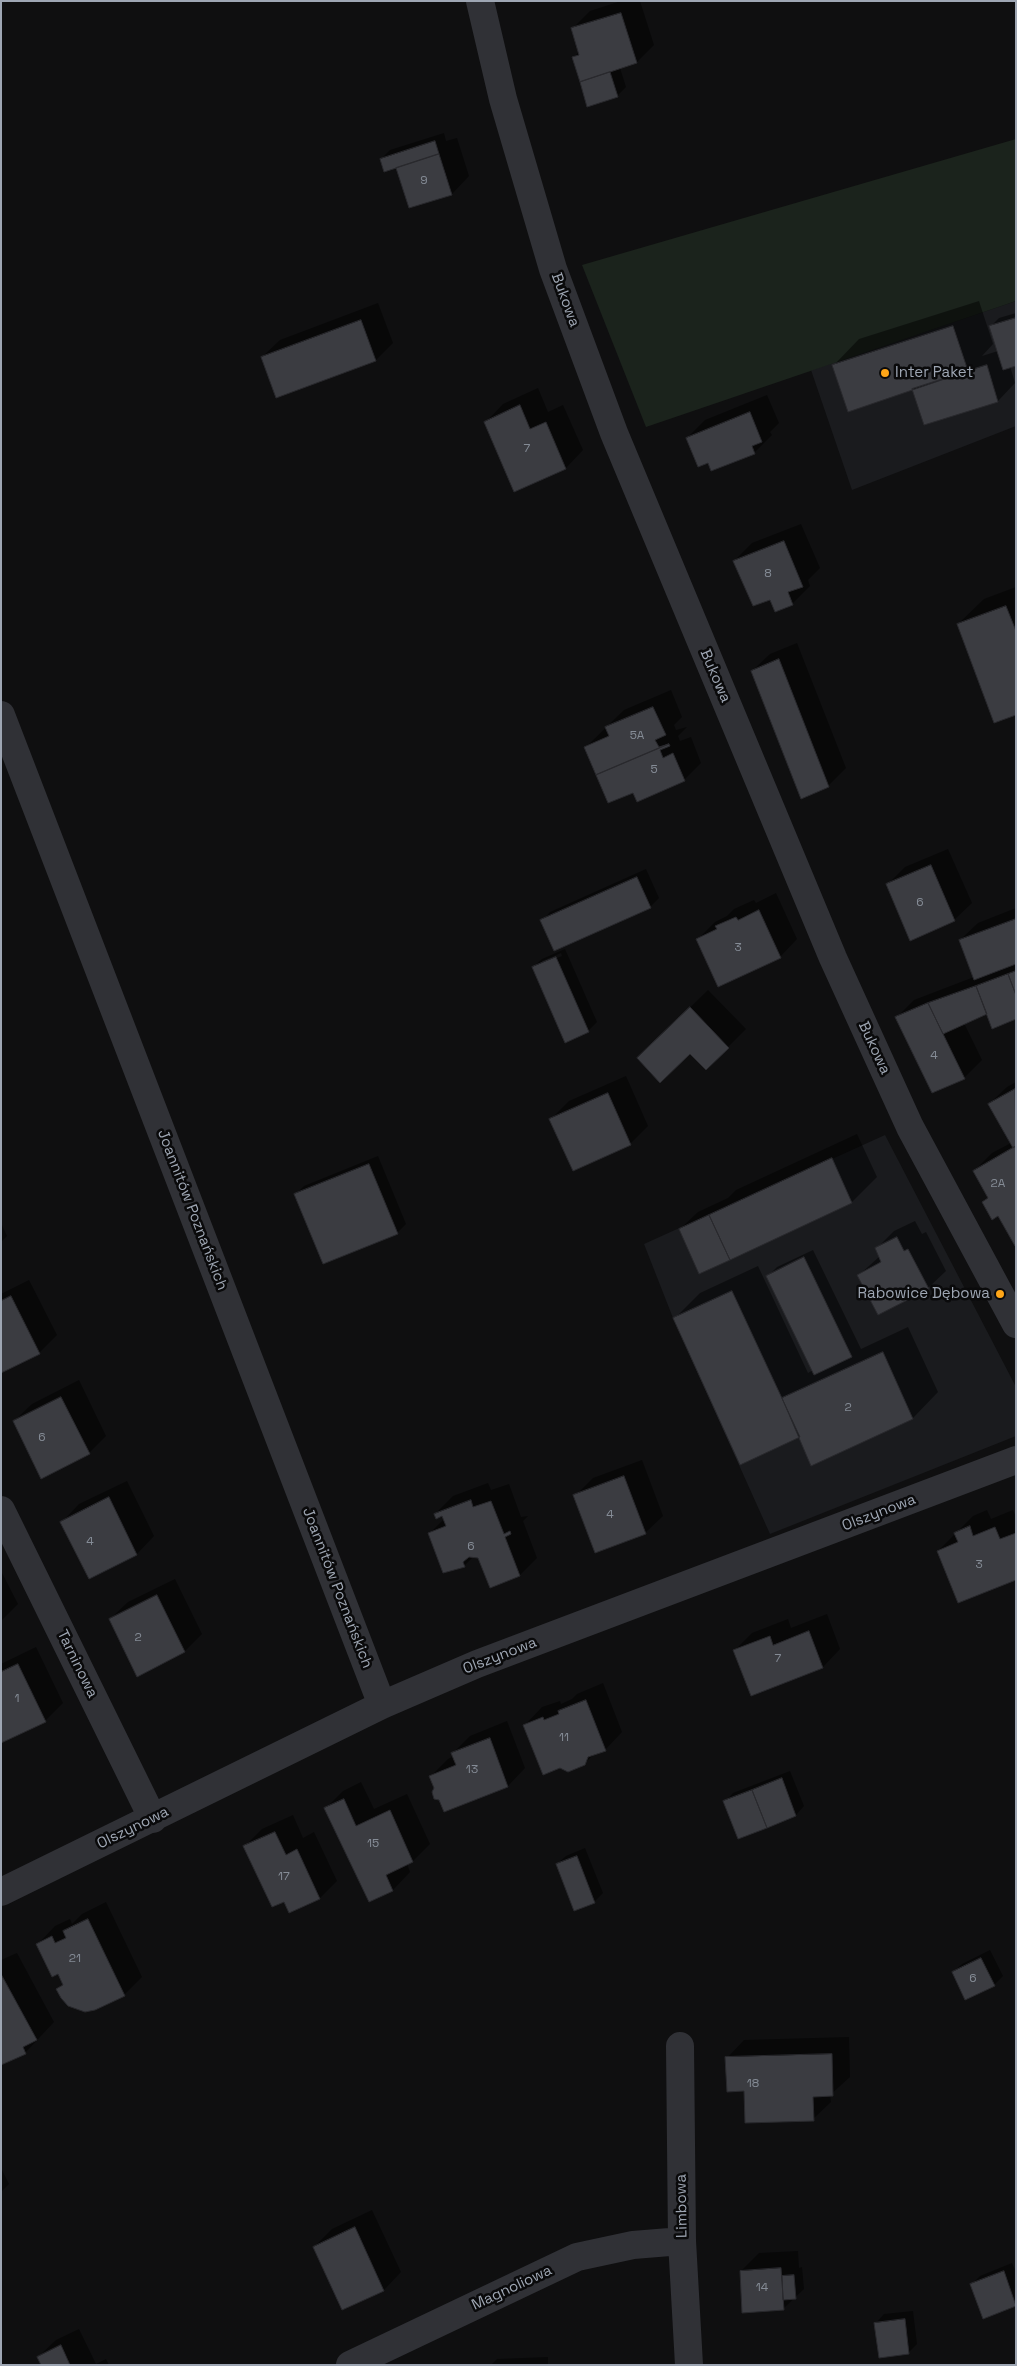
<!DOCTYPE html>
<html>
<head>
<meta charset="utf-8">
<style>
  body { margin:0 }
  #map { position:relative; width:1017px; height:2366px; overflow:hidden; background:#0f0f10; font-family:"Space Grotesk",sans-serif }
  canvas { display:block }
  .frame { position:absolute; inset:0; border:2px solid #9ea6b3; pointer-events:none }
</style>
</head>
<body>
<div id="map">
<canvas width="1017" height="2366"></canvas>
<div class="frame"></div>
</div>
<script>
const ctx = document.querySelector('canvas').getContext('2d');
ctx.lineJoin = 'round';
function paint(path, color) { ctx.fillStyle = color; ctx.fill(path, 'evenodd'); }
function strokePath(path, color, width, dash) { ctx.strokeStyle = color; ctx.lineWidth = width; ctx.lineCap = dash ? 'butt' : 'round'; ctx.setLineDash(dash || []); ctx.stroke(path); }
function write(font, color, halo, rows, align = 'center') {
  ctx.font = font + ' "Space Grotesk",sans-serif'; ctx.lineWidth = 5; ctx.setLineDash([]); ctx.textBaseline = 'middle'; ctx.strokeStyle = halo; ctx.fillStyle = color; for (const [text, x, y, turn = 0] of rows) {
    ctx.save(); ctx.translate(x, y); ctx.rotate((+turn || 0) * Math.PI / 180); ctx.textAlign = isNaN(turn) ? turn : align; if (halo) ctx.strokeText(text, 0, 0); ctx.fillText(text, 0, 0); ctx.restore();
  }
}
paint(new Path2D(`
  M1016 301V426L852 490 811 370Z
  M885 1135 1016 1387V1436L770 1534 673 1318 644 1244Z`), '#1a1b1e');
paint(new Path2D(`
  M1016 139V301L646 427 582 265Z`), '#1b231c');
paint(new Path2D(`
  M621 1H640L654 45 637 62 620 68 626 87 617 96 588 105 573 58 579 52 572 29 590 11Z
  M444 133 446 141 457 138 469 176 452 194 410 207 397 167 381 159 390 150Z
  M979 301 993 344 982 356 998 351 991 326 999 318 1016 313V365L1010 366 1015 383 998 401 925 424 913 388 834 365 859 339Z
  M378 303 393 343 376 360 262 357 280 340Z
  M538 388 548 412 563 405 583 450 566 468 515 490 486 422 503 404Z
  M767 395 779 423 770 432 772 435 754 453 687 438 705 420Z
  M801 524 820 568 808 580 810 586 792 604 771 598 734 561 752 543Z
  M1016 587V714L958 624 984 599Z
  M797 643 846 768 828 786 752 671 770 654Z
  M671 690 682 717 674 725 676 730 687 727 678 736 680 741 691 737 701 763 684 780 633 791 586 747 624 710Z
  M948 849 972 903 954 920 887 885 905 867Z
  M646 869 659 898 650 907 542 921 550 912Z
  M776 893 797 939 780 957 698 939 715 922 727 916 734 909 754 900 756 903Z
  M1016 908V1018L988 1013 964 1023 982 1060 964 1078 896 1018 914 1000 974 977 960 940 978 923Z
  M565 949 597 1022 588 1031 533 967 542 959ZM561 953 562 956 542 964V961Z
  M708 990 746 1029 706 1069 690 1052 656 1041Z
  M626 1076 648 1126 630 1144 551 1119 569 1101Z
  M1016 1082V1245L999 1214 983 1202 989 1197 974 1171 992 1153 1011 1143 989 1104 1007 1087Z
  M857 1134 877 1177 852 1202 729 1259 680 1229 698 1212 728 1198 736 1190Z
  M378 1156 406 1224 397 1233 296 1194 304 1186Z
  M915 1221 922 1234 926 1232 946 1271 928 1288 859 1275 880 1256 876 1249 894 1231Z
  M1 1223 7 1236 1 1242Z
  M813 1250 861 1349 908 1327 938 1392 913 1418 812 1464 799 1436 674 1319 700 1293 758 1266 808 1373 813 1370 768 1276 777 1267Z
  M29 1280 57 1335 39 1353 1 1372V1294Z
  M79 1380 106 1436 89 1453 14 1421 32 1404Z
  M642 1460 663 1516 645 1533 575 1496 593 1478Z
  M127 1481 154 1536 137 1554 89 1577 62 1522 79 1504Z
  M488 1483 491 1490 509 1484 521 1517 528 1516 523 1521 537 1558 520 1575 479 1557 474 1556 464 1566 430 1533 444 1519 443 1515 435 1514 453 1496Z
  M987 1510 991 1519 1013 1510 1016 1517V1578L938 1551 973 1516Z
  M1 1571 18 1604 1 1621Z
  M175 1579 202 1634 185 1651 137 1675 110 1619 128 1602Z
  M827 1614 840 1649 823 1667 751 1695 734 1651 752 1633 788 1619 791 1628Z
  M36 1647 63 1703 45 1721 1 1742V1664Z
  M603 1683 622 1732 605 1750 595 1753 584 1764 525 1725 542 1707 560 1701 561 1704 572 1699 577 1694Z
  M507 1721 525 1768 508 1786 444 1811 431 1776 448 1759 454 1756 453 1753 470 1736Z
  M790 1771 804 1806 796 1815 725 1802 733 1793Z
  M361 1782 374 1809 407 1794 430 1844 413 1861 407 1864 410 1872 393 1890 369 1900 326 1808 343 1791Z
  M293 1815 303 1838 314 1832 337 1881 320 1898 284 1900 245 1846 262 1829Z
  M585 1848 603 1893 594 1902 557 1864 566 1856Z
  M106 1902 142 1977 124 1995 58 1989 64 1983 58 1972 38 1944 55 1926 70 1919 72 1924 82 1914Z
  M990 1950 1003 1976 994 1985 953 1972 962 1964Z
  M17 1953 54 2022 25 2053 1 2064V1960Z
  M849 2037 850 2077 830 2095 831 2102 813 2119 745 2090 727 2058 744 2040Z
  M1 2168 9 2184 1 2192Z
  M372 2210 401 2272 384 2290 343 2309 314 2247 332 2229Z
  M798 2251 799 2268 802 2267 804 2289 783 2309 741 2271 759 2253Z
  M1012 2263 1016 2272V2304L984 2317 971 2285 980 2276Z
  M913 2311 917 2344 908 2353 876 2323 884 2314Z
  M79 2329 96 2364 106 2359 109 2365H42L38 2357 56 2340Z
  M548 2357V2365H491L497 2359Z`), '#0007');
const building = new Path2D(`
  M621 13 637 63 580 82 572 57 579 55 571 28Z
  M610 72 618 97 587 107 580 82Z
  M435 141 439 154 384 172 380 159Z
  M439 154 452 195 409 208 396 168Z
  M1016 318V366L1003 370 989 326Z
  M361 320 376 361 276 398 261 357Z
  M953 326 968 371 848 412 832 365Z
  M987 365 998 402 924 425 912 389Z
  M520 405 530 429 546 422 566 469 514 492 484 422Z
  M750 412 762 442 752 446 755 454 711 471 708 463 698 467 686 438Z
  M784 541 803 587 788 592 793 605 775 612 770 600 753 606 733 561Z
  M1006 606 1016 631V715L994 723 957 624Z
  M779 659 829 787 801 799 751 671Z
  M653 707 666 735 655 740 659 747 669 744 596 775 584 747 609 736 605 727Z
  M669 744 670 746 660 750 663 758 673 753 685 781 637 802 633 793 608 803 596 775Z
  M931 865 955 921 910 941 886 884Z
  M637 877 651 908 554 951 540 920Z
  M759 910 781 958 718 987 696 939 717 929 715 926 736 917 738 920Z
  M1016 919V964L974 980 959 940Z
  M556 957 589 1032 565 1043 532 967Z
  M1016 971V995L1008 974Z
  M1008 974 1016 995V1019L992 1029 976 986Z
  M976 986 987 1014 943 1034 928 1003Z
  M928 1003 965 1079 932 1093 895 1017Z
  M690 1007 729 1048 706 1070 690 1054 660 1083 637 1058Z
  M1015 1089 1016 1146 1013 1148 988 1104Z
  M608 1093 631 1145 573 1171 549 1119Z
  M1016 1146V1246H1015L998 1216 992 1220 982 1202 988 1198 973 1171Z
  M832 1158 852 1203 730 1260 709 1215Z
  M369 1164 398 1234 323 1264 294 1194Z
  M709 1215 730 1260 699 1274 679 1229Z
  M897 1237 904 1251 908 1249 929 1289 878 1315 857 1275 881 1262 875 1248Z
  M804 1257 852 1357 814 1375 766 1276Z
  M732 1291 800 1437 740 1465 673 1318Z
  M11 1296 40 1354 1 1373V1301Z
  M883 1352 913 1419 811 1466 782 1398Z
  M61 1397 90 1454 41 1479 13 1421Z
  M624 1476 646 1534 595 1553 573 1495Z
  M109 1497 137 1555 89 1579 60 1522Z
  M471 1500 473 1507 491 1501 504 1534 510 1531 511 1534 505 1537 520 1576 490 1588 478 1558 469 1557 463 1562 465 1567 443 1573 428 1533 446 1526 442 1516 436 1519 434 1514Z
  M970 1526 973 1536 995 1527 1000 1539 1016 1533V1580L958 1603 937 1551 958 1542 954 1533Z
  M157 1595 185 1652 137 1677 109 1619Z
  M809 1631 823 1668 751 1696 733 1650 770 1636 773 1645Z
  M18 1664 46 1722 1 1743V1672Z
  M586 1700 606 1751 588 1757 585 1765 568 1772 560 1768 543 1775 523 1725 543 1717 544 1720 559 1714 558 1711Z
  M490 1738 508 1787 444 1812 439 1800 434 1799 432 1792 434 1788 429 1776 456 1765 451 1753Z
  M782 1778 796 1816 767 1828 752 1790Z
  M752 1790 767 1828 738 1839 723 1801Z
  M344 1799 356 1826 390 1810 413 1862 386 1875 393 1891 369 1902 324 1808Z
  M275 1832 286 1855 297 1849 320 1899 289 1913 284 1902 272 1907 243 1846Z
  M577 1856 595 1903 574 1911 556 1864Z
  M88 1919 125 1996 95 2010 85 2012 68 2006 61 1998 56 1989 63 1985 58 1974 52 1977 36 1944 52 1936 55 1943 66 1938 63 1931Z
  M981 1958 995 1986 965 2000 952 1972Z
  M1 1974 37 2040 23 2047 26 2054 1 2065Z
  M832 2054 833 2096 813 2097 814 2121 745 2123 744 2091 727 2092 725 2057Z
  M355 2227 384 2291 342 2310 313 2247Z
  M781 2268 784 2310 742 2313 740 2271Z
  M1004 2271 1016 2306 983 2319 970 2284Z
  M794 2275 796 2299 783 2300 782 2276Z
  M905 2319 909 2354 879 2358 874 2323Z
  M61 2345 70 2365H41L37 2357Z`);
paint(building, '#3b3c41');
strokePath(building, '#29292d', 1);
strokePath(new Path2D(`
  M480 1 503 99 553 269 614 433 833 958 910 1127 1016 1324
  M1 715 382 1705
  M1 1510 153 1819
  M1 1892 382 1705 477 1664 1016 1460
  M680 2046 682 2241 689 2365
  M350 2365 577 2257 633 2245 682 2241`), '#303136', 28);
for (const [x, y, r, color] of [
  [885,373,5,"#ffa618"],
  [1000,1294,5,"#ffa618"]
]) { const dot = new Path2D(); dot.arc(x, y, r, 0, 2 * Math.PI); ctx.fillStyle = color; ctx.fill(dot); strokePath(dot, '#0a0a0b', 2); }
write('12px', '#858c96', null, [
  ["9",424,181],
  ["7",527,449],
  ["8",768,574],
  ["5A",637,736],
  ["5",654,770],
  ["6",920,903],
  ["3",738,948],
  ["4",934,1056],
  ["2A",998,1184],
  ["2",848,1408],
  ["6",42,1438],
  ["4",610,1515],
  ["4",90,1542],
  ["6",471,1547],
  ["3",979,1565],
  ["2",138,1638],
  ["7",778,1659],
  ["1",17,1699],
  ["11",564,1738],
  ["13",472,1770],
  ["15",373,1844],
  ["17",284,1877],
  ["21",75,1959],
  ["6",973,1979],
  ["18",753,2084],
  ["14",762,2288]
]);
write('15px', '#9ea6b3', '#0a0a0b', [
  ["Bukowa",565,300,70],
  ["Bukowa",715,676,67],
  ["Bukowa",874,1048,65],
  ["Joannitów Poznańskich",192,1210,69],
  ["Olszynowa",879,1513,-21],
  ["Joannitów Poznańskich",337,1588,69],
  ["Olszynowa",500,1656,-21],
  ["Tarninowa",77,1664,64],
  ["Olszynowa",133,1828,-26],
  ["Limbowa",682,2206,-91],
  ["Magnoliowa",512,2288,-25]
]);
write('15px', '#9ea6b3', '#0a0a0b', [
  ["Inter Paket",895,373],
  ["Rabowice Dębowa",990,1294,"right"]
], 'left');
</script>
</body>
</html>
